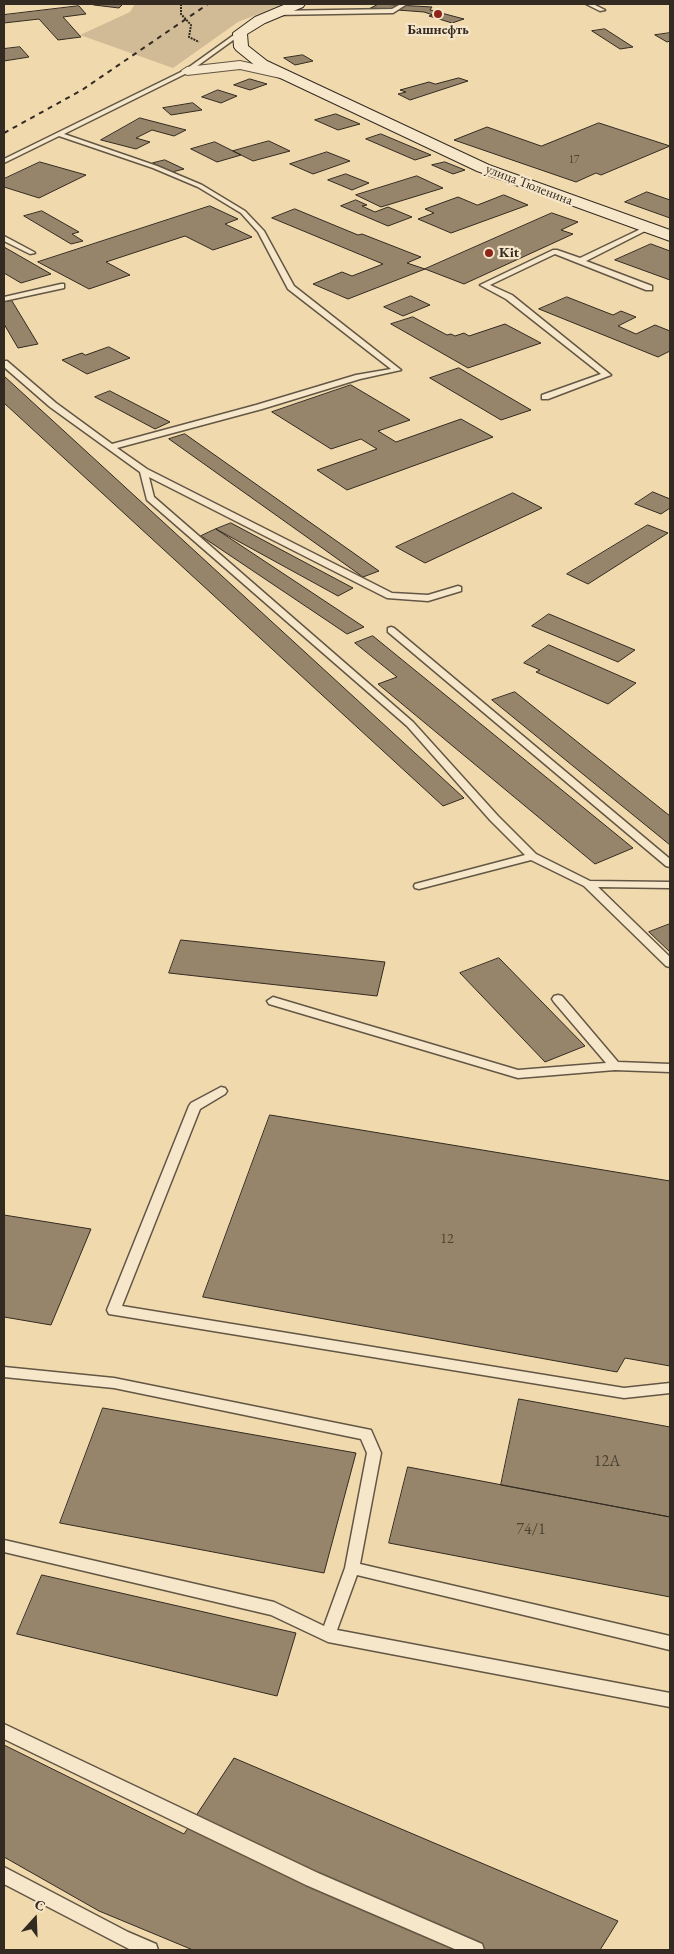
<!DOCTYPE html>
<html>
<head>
<meta charset="utf-8">
<style>
  body { margin:0 }
  #map { position:relative; width:674px; height:1954px; overflow:hidden; background:#f1d9ae; font-family:"EB Garamond",serif }
  canvas { display:block }
  .frame { position:absolute; inset:0; border:5px solid #332b21; pointer-events:none }
  .north { position:absolute; left:10px; top:1894px; width:50px; height:50px; -webkit-text-stroke:4px #f6e6ca; paint-order:stroke; rotate:20deg; font-size:14px; font-weight:700; line-height:20px; text-align:center; color:#332b21 }
  .north::after { content:''; display:block; margin:auto; width:18px; height:22px; background:#332b21; clip-path:polygon(50% 0,100% 100%,50% 72%,0 100%) }
</style>
</head>
<body>
<div id="map">
<canvas width="674" height="1954"></canvas>
<div class="frame"></div>
<div class="north">С</div>
</div>
<script>
const ctx = document.querySelector('canvas').getContext('2d');
ctx.lineJoin = 'round';
function paint(path, color) { ctx.fillStyle = color; ctx.fill(path, 'evenodd'); }
function strokePath(path, color, width, dash) { ctx.strokeStyle = color; ctx.lineWidth = width; ctx.lineCap = dash ? 'butt' : 'round'; ctx.setLineDash(dash || []); ctx.stroke(path); }
function write(font, color, halo, rows, align = 'center') {
  ctx.font = font + ' "EB Garamond",serif'; ctx.lineWidth = 4.5; ctx.setLineDash([]); ctx.textBaseline = 'middle'; ctx.strokeStyle = halo; ctx.fillStyle = color; for (const [text, x, y, turn = 0] of rows) {
    ctx.save(); ctx.translate(x, y); ctx.rotate((+turn || 0) * Math.PI / 180); ctx.textAlign = isNaN(turn) ? turn : align; if (halo) ctx.strokeText(text, 0, 0); ctx.fillText(text, 0, 0); ctx.restore();
  }
}
paint(new Path2D(`
  M135 4H283L238 22 173 68 80 35 130 12Z`), '#d1bb96');
const building = new Path2D(`
  M96 4H135H123L119 8 94 5Z
  M379 4 432 7 430 10 464 19 452 23 429 16 433 15 424 12 371 8Z
  M79 6 86 14 63 17 81 37 58 40 39 19 4 23V15Z
  M605 29 633 47 620 49 592 31Z
  M670 33V41L667 42 655 35Z
  M20 47 29 57 4 61V49Z
  M303 55 313 61 295 65 284 58Z
  M459 78 468 81 410 100 398 94 406 92 400 90 429 82 435 84Z
  M250 79 267 84 250 90 234 85Z
  M218 90 237 96 221 103 202 97Z
  M193 103 202 110 171 115 163 108Z
  M336 114 360 124 338 130 315 120Z
  M140 118 186 130 174 136 152 130 136 138 150 142 136 149 101 140Z
  M599 123 670 146 601 175 596 173 576 182 454 140 487 127 541 146Z
  M381 134 431 155 415 160 366 139Z
  M269 141 290 151 253 161 233 151Z
  M215 142 241 155 217 162 191 149Z
  M327 152 350 161 313 174 290 164Z
  M165 160 184 169 172 172 153 163Z
  M40 162 86 175 39 198 4 187V179Z
  M445 162 465 170 453 174 432 165Z
  M346 174 369 183 352 190 328 180Z
  M417 176 443 188 381 207 356 195Z
  M647 192 670 200V218L625 202Z
  M504 195 528 205 451 233 418 219 434 213 425 209 458 197 477 205Z
  M356 200 367 205 362 206 375 212 388 207 412 217 388 226 341 206Z
  M210 206 238 219 225 224 252 237 213 250 185 236 106 262 130 275 89 289 38 262Z
  M295 209 358 235 362 234 421 257 407 263 425 269 348 299 313 284 342 272 352 276 383 264 272 218Z
  M42 211 79 232 72 234 83 241 71 244 24 216Z
  M552 213 578 222 561 230 573 234 464 284 425 269Z
  M651 244 670 251V280L615 260Z
  M4 247 51 274 21 283 4 273Z
  M411 296 430 305 403 316 384 307Z
  M567 297 613 315 621 311 636 317 618 326 636 334 655 325 670 331V351L658 357 539 309Z
  M12 301 38 344 18 348 4 324V302Z
  M413 317 447 335 451 334 455 336 464 333 469 336 505 324 541 343 468 368 391 324Z
  M109 347 130 358 87 374 62 360 82 353 85 355Z
  M459 368 531 410 501 420 430 378Z
  M4 376 464 798 443 806 4 403Z
  M351 385 410 420 378 431 396 442 461 419 493 437 347 490 317 470 377 449 361 439 331 449 272 412Z
  M110 391 170 422 155 429 95 397Z
  M185 434 379 571 363 577 169 439Z
  M653 492 670 499V508L661 514 635 504Z
  M513 493 542 508 425 563 396 547Z
  M231 523 353 588 338 596 216 529Z
  M648 525 668 533 588 584 567 574Z
  M216 529 364 627 347 634 201 536Z
  M549 614 635 650 618 662 532 626Z
  M373 636 633 848 595 864 378 684 397 677 355 643Z
  M549 645 636 683 608 704 536 672 540 670 524 663Z
  M515 692 670 816V845L492 700Z
  M670 924V952L649 932Z
  M181 940 385 962 377 996 169 973Z
  M499 958 585 1046 545 1062 460 973Z
  M270 1115 670 1181V1366L625 1358 617 1372 203 1297Z
  M4 1215 91 1229 51 1325 4 1317Z
  M519 1399 670 1427V1517L501 1485Z
  M103 1408 356 1453 324 1573 60 1523Z
  M408 1467 670 1517V1597L389 1543Z
  M42 1575 296 1633 277 1696 17 1634Z
  M4 1745 184 1834 234 1758 618 1921 600 1950H193L99 1911 4 1857Z`);
paint(building, '#96856a');
strokePath(building, '#332b21', 1);
const lane = new Path2D(`
  M401 4H407L393 13 274 15 271 13 274 11 392 9Z
  M586 4H593L605 10 600 11Z
  M238 32 243 33 189 72 64 134 157 166 202 185 245 211 264 231 294 286 401 370 360 379 262 409 117 448 147 469 392 593 428 595 458 586 461 587V591L428 601 387 598 149 477 154 497 413 722 498 816 536 854 590 881 670 882V888L598 887 670 957V967L666 966 584 886 531 860 419 889 415 888 414 886 415 884 525 855 490 820 407 726 147 500 140 472 50 407 4 367V361H7L56 403 112 444 256 405 356 375 391 369 288 289 258 232 241 213 198 187 153 168 59 136 4 163V159L185 70Z
  M647 226 650 228 649 229 586 261 652 286V290H646L555 254 490 285 512 295 611 375 548 399H542V395L601 374 506 299 480 285 553 250H557L580 258Z
  M4 236 34 252 35 253 30 254 4 241Z
  M61 284H64V288L4 301V297Z
  M391 627 394 628 670 859V867L666 866 388 632V628Z
  M558 995 562 996 618 1062 670 1064V1072L615 1070 518 1078 269 1004 267 1001 273 997 518 1070 606 1063 554 1002 552 999 554 996Z
  M221 1087 225 1088 227 1091 225 1094 200 1109 122 1306 624 1388 670 1383V1393L624 1398 109 1314 107 1310 189 1106 191 1103Z
  M4 1367 114 1378 371 1430 381 1453 360 1564 670 1636V1650L357 1575 337 1630 670 1693V1707L328 1642 271 1615 4 1552V1540L274 1602 324 1626 345 1568 367 1453 361 1439 114 1388 4 1377Z
  M4 1724 318 1873 482 1944 484 1950H457L306 1885 4 1739Z
  M4 1867 128 1932 156 1944 158 1950H131L4 1884Z`);
const street = new Path2D(`
  M240 61 289 72 291 75 285 79 240 69 187 75 181 71 187 67Z`);
const secondary = new Path2D(`
  M286 4H305L303 7 265 23 247 34 248 46 267 61 489 165 670 230V241L477 171 257 67 236 50 234 47 233 33 255 17Z`);
strokePath(lane, '#625644', 3);
strokePath(street, '#625644', 2);
strokePath(secondary, '#332b21', 2);
strokePath(new Path2D(`
  M181 4V14L191 25 189 37 199 42`), '#332b21', 2, [2, 1]);
paint(lane, '#f6e6ca');
paint(street, '#f6e6ca');
paint(secondary, '#f6e6ca');
strokePath(new Path2D(`
  M4 133 82 90 208 4`), '#332b21', 2, [5, 5]);
for (const [x, y, r, color] of [
  [438,14,5,"#8f2418"],
  [489,253,5,"#8f2418"]
]) { const dot = new Path2D(); dot.arc(x, y, r, 0, 2 * Math.PI); ctx.fillStyle = color; ctx.fill(dot); strokePath(dot, '#f6e6ca', 2); }
write('11px', '#4c4233', null, [
  ["17",574,160]
]);
write('bold 14px', '#332b21', '#f6e6ca', [
  ["Башнефть",438,30],
  ["Kit",499,253,"left"]
]);
write('14px', '#332b21', '#f6e6ca', [
  ["улица Тюленина",529,185,21]
]);
write('14px', '#4c4233', null, [
  ["12",447,1239]
]);
write('16px', '#4c4233', null, [
  ["12А",607,1462],
  ["74/1",531,1530]
]);
</script>
</body>
</html>
